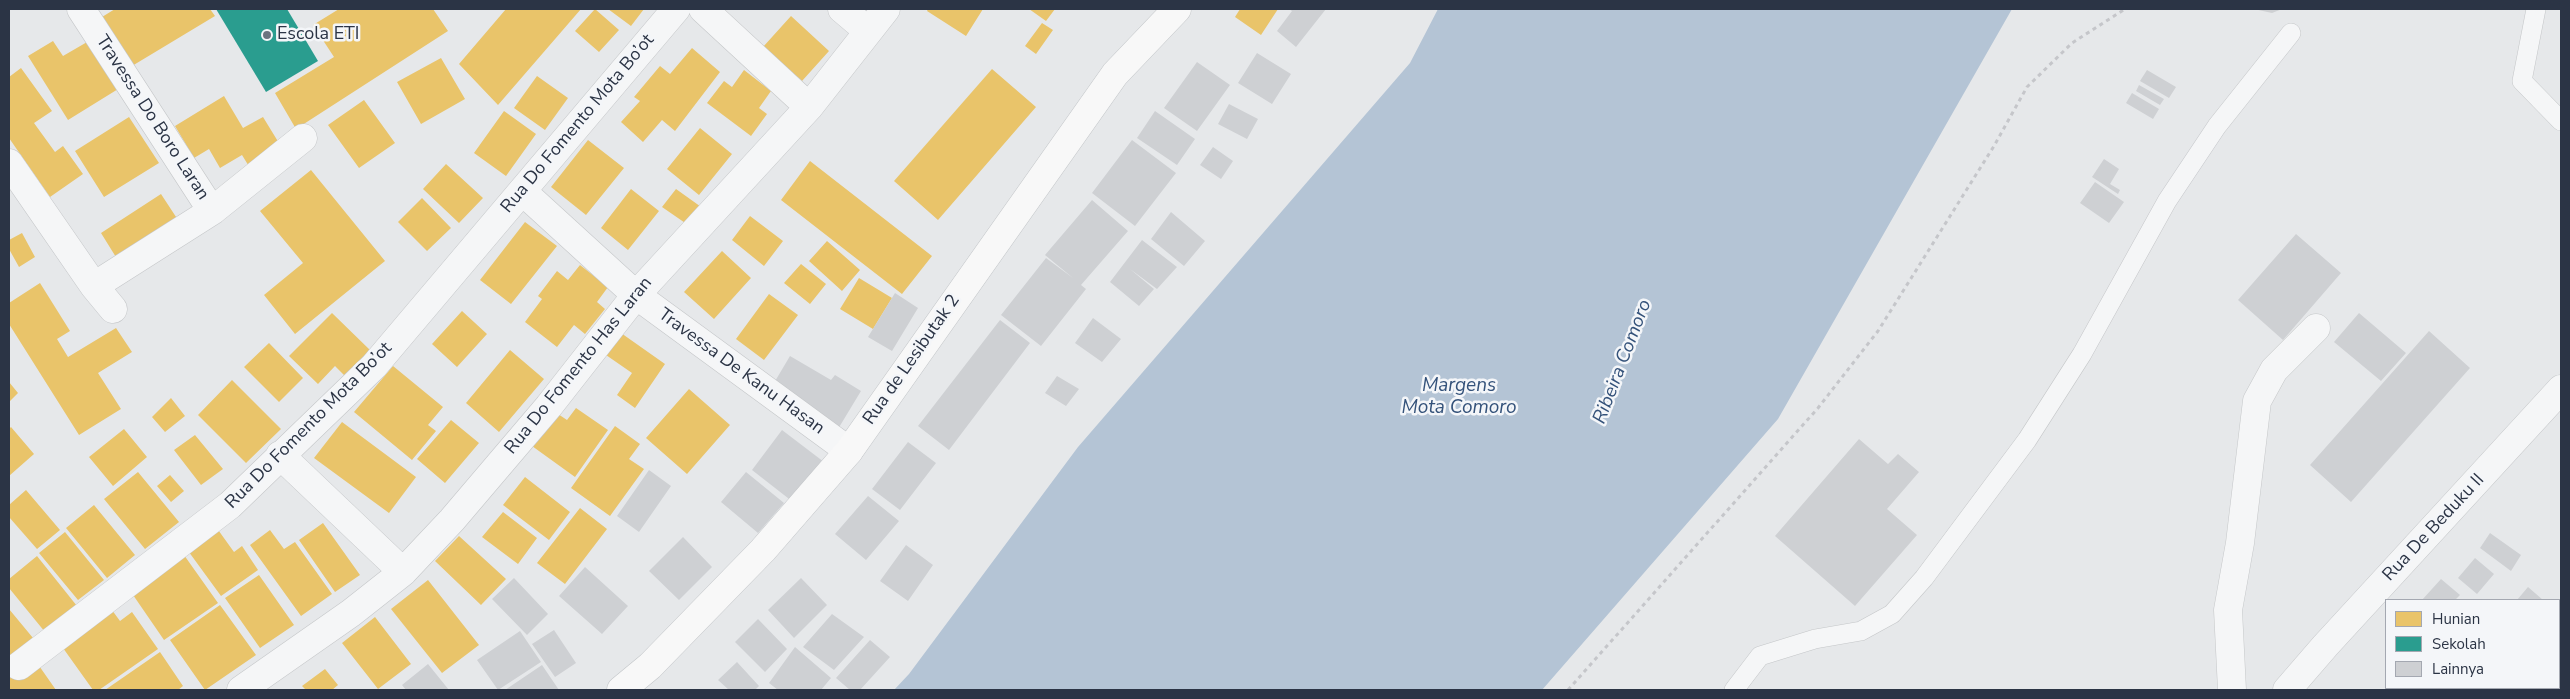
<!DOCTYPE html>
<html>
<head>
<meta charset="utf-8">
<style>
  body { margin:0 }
  #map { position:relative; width:2570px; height:699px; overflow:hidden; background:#e6e8ea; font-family:"Nunito Sans",sans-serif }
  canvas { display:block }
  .frame { position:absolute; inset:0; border:10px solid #2b3445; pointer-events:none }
  .legend { position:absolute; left:2385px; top:599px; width:175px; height:90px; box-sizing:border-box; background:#f4f6f9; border:1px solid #a4a8b1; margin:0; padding:6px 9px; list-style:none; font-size:15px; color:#2b3445 }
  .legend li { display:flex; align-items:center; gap:10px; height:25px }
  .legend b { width:25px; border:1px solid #a4a8b1 }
</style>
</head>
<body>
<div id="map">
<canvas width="2570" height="699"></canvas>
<div class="frame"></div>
<ul class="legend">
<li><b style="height:14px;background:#e9c46a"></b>Hunian</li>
<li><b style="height:14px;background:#2a9d8f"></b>Sekolah</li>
<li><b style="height:14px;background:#ced0d3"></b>Lainnya</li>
</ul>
</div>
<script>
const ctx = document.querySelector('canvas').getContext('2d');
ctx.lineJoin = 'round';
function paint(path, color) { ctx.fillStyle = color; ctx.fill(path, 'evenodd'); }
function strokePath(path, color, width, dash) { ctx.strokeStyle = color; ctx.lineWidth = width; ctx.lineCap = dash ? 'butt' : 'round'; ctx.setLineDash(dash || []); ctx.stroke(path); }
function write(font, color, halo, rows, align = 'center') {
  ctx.font = font + ' "Nunito Sans",sans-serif'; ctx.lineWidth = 5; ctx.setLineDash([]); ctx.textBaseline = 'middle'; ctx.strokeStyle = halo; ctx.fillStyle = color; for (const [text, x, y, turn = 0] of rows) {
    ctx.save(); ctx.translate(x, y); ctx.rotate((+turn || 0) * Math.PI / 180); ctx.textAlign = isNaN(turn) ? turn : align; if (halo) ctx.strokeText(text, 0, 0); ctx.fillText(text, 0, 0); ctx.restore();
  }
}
paint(new Path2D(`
  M1438 9H2012L1778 419 1542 690H894L909 674 1078 447 1410 63Z`), '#b4c4d5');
paint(new Path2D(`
  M115 9H210L215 16 132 66 102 17Z
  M339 9H433L448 31 296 129 275 93 334 57 313 25Z
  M506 9H581L498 105 459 64Z
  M595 9 619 30 599 52 575 31Z
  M608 9H644L631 26Z
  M928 9H983L966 36 927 11Z
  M1029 9H1055L1046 21Z
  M1240 9H1278L1261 35 1235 17Z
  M791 16 829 51 802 81 763 47Z
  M1042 23 1053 30 1036 54 1025 46Z
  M94 38 123 86 68 120 28 56 53 41 63 56Z
  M692 48 720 72 675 131 662 120 643 142 621 122 640 101 634 97 660 66 670 74Z
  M441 58 465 99 421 124 397 82Z
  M21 68 52 111 34 123 55 152 63 146 83 174 50 197 9 138V77Z
  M992 69 1036 107 938 220 894 181Z
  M744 70 771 91 759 108 767 114 751 136 707 103 724 81 732 87Z
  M537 76 568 98 545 130 514 108Z
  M224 96 243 128 263 117 282 148 250 168 242 155 220 168 209 149 194 158 175 126Z
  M364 100 395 143 359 168 328 125Z
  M504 111 536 134 506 176 474 153Z
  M129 117 159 163 104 197 75 151Z
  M700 128 732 154 699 195 667 169Z
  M588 140 624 168 586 215 551 187Z
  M810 161 932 256 902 294 781 200Z
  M446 164 483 198 459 223 423 189Z
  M311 170 385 261 295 334 264 295 303 263 260 211Z
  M631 189 659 211 628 250 601 228Z
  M676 189 704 209 691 227 662 207Z
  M161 194 180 223 119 262 101 233Z
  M422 198 451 228 427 251 398 222Z
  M750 216 783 241 764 266 732 240Z
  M525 222 557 246 511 304 480 280Z
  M22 233 35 257 19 267 9 249V240Z
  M827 241 860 270 842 291 809 261Z
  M722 251 751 278 714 319 684 292Z
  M801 264 826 284 810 304 784 283Z
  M580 265 608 287 597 302 605 309 585 334 574 325 557 347 525 322 542 299 538 296 557 271 568 280Z
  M859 278 892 298 873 329 840 309Z
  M40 283 70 331 57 339 68 357 116 328 132 352 98 373 121 409 79 435 9 324V303Z
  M769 294 798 315 764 360 736 339Z
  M462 311 487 334 457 367 432 344Z
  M332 313 371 351 346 377 335 366 318 384 289 356Z
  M621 333 665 364 635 408 617 395 632 373 606 355Z
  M269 343 303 378 279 402 244 367Z
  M510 350 544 379 499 432 466 403Z
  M393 366 443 407 428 425 436 431 412 460 354 412Z
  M232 380 281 429 246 463 198 415Z
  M9 382 18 393 9 402Z
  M689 389 730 425 687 474 646 438Z
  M171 398 185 416 165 432 152 417Z
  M576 408 608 430 575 477 532 446 555 412 567 420Z
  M451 420 479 443 445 483 417 459Z
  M342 422 416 477 389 513 314 458Z
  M615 426 640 444 629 459 644 469 610 516 571 488Z
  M11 427 34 454 9 476V429Z
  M124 429 147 457 113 486 89 457Z
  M195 435 223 469 201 485 174 450Z
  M138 472 179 522 145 549 104 499Z
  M170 475 184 491 171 502 157 486Z
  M525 477 570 512 549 540 503 505Z
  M26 490 60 530 37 549 9 517V505Z
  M94 505 135 555 107 578 66 528Z
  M580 508 607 529 565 584 537 563Z
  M503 512 537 538 518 564 482 537Z
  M323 523 360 575 335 592 299 540Z
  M216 527 234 552 242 546 258 570 221 596 186 548Z
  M270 530 284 549 295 542 332 594 301 616 250 545Z
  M65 532 104 580 78 600 39 553Z
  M459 536 506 579 481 605 435 561Z
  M184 555 218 603 164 640 131 592Z
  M37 556 77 606 45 632 9 588V579Z
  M259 575 294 625 260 648 225 598Z
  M428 580 479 645 442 673 391 609Z
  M220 605 256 655 205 690 170 640Z
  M109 606 120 621 132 612 158 649 99 690H93L58 641Z
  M9 609 33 638 9 657Z
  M375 617 411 664 378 689 342 643Z
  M160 652 183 686 178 690H105Z
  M35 660 56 690H9V679Z
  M325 669 338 685 332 690H306L302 686Z`), '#e9c46a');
paint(new Path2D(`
  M216 9H287L318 61 266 92Z`), '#2a9d8f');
paint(new Path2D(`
  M1289 9H1326L1296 47 1277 31 1292 11Z
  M2254 9H2282L2272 13Z
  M1257 53 1291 74 1272 104 1238 83Z
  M1197 62 1230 85 1197 131 1164 108Z
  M2147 70 2176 87 2169 98 2140 81Z
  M2139 85 2164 99 2160 105 2136 91Z
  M2132 93 2159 109 2153 119 2126 103Z
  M1229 104 1258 119 1247 139 1218 124Z
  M1155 111 1195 139 1177 165 1137 138Z
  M1132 140 1176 173 1135 226 1092 193Z
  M1213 147 1233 161 1221 179 1200 165Z
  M2104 159 2119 169 2110 184 2120 190 2118 194 2092 177Z
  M2095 182 2124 202 2109 223 2080 203Z
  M1092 200 1128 231 1081 285 1086 289 1041 346 1001 315 1046 258 1073 278 1045 255Z
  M1171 212 1205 241 1184 266 1151 239Z
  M2296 234 2341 273 2283 340 2238 300Z
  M1142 240 1177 267 1157 289 1130 269 1154 289 1139 306 1110 282Z
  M895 293 918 308 892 351 868 337Z
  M2359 313 2406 353 2381 381 2334 342Z
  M1093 318 1121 339 1102 362 1075 343Z
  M1000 320 1030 343 949 450 918 426Z
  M2429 331 2470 368 2351 502 2310 465Z
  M790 356 831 380 835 375 861 391 838 429 771 388Z
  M1057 376 1079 389 1066 406 1045 393Z
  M782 430 824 462 793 502 752 470Z
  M1859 439 1888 464 1898 454 1919 472 1887 509 1917 535 1855 606 1775 536Z
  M908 442 936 463 900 510 872 489Z
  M649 470 671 486 639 532 617 516Z
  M746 472 784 503 758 533 721 502Z
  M868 496 899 521 866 560 835 534Z
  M2490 533 2521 555 2511 571 2480 548Z
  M683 537 712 567 679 600 649 571Z
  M906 545 933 565 908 601 880 581Z
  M2475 558 2494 574 2477 594 2458 578Z
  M585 567 628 606 602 634 559 596Z
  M514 578 548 614 527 635 492 599Z
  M801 578 827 605 794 638 768 610Z
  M2441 579 2460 595 2455 600H2422Z
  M2528 587 2543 600H2517Z
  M832 614 864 637 834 670 803 647Z
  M2559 614 2561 616V663L2559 661Z
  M758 619 787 649 765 672 735 642Z
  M554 630 576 663 555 677 532 644Z
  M520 631 541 662 498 690 477 660Z
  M870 640 890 657 860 690H850L836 678Z
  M795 647 831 678 821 690H778L769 683Z
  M737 662 759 686 755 690H729L718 680Z
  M428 664 449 690H406L402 685Z
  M542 665 559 690H505Z
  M2426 688H2475L2478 690H2428Z
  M2490 688H2542L2545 690H2493Z`), '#ced0d3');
const lane = new Path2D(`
  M2536 9 2522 81 2561 121
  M1734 690 1760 656 1815 639 1861 631 1892 614 1924 578 2027 440 2082 354 2167 201 2217 126 2291 33`);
const street = new Path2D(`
  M703 9 809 107
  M842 9 868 31
  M9 163 94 286 212 211 81 9
  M522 191 636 295 849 451
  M212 211 303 138
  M94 286 113 309
  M280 455 403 572
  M19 666 230 505 374 366 676 9
  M241 690 351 613 403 572 452 520 549 406 636 295 809 107 886 9
  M2232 690 2228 610 2240 543 2257 401 2274 370 2316 328
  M2287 690 2325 646 2561 389`);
const primary = new Path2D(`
  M621 690 650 666 763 550 849 451 1115 74 1177 9`);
strokePath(lane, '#c4c6c8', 20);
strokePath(street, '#c4c6c8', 29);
strokePath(primary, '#c2c5c8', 29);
strokePath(new Path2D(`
  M1568 690 1818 408 1878 331 1994 146 2027 87 2072 43 2125 9`), '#c5c6ca', 3, [4, 4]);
strokePath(lane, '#f5f6f7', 19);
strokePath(street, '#f5f6f7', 28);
strokePath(primary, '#f8f8f8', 28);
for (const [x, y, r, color] of [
  [267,35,5,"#6c737f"]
]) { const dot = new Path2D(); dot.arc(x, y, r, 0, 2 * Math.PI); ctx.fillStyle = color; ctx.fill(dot); strokePath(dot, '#f4f6f9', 2); }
write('18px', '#2b3445', '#f4f6f9', [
  ["Escola ETI",277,35]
], 'left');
write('18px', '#2b3445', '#f4f6f9', [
  ["Travessa Do Boro Laran",152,118,57],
  ["Rua Do Fomento Mota Bo’ot",578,124,-50],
  ["Rua de Lesibutak 2",912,360,-55],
  ["Rua Do Fomento Has Laran",579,366,-51],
  ["Travessa De Kanu Hasan",741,372,36],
  ["Rua Do Fomento Mota Bo’ot",309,426,-45],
  ["Rua De Beduku II",2434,528,-47]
]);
write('italic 19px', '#34527a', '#f4f6f9', [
  ["Ribeira Comoro",1623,362,-69],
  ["Margens",1459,386],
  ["Mota Comoro",1459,408]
]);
</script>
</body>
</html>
